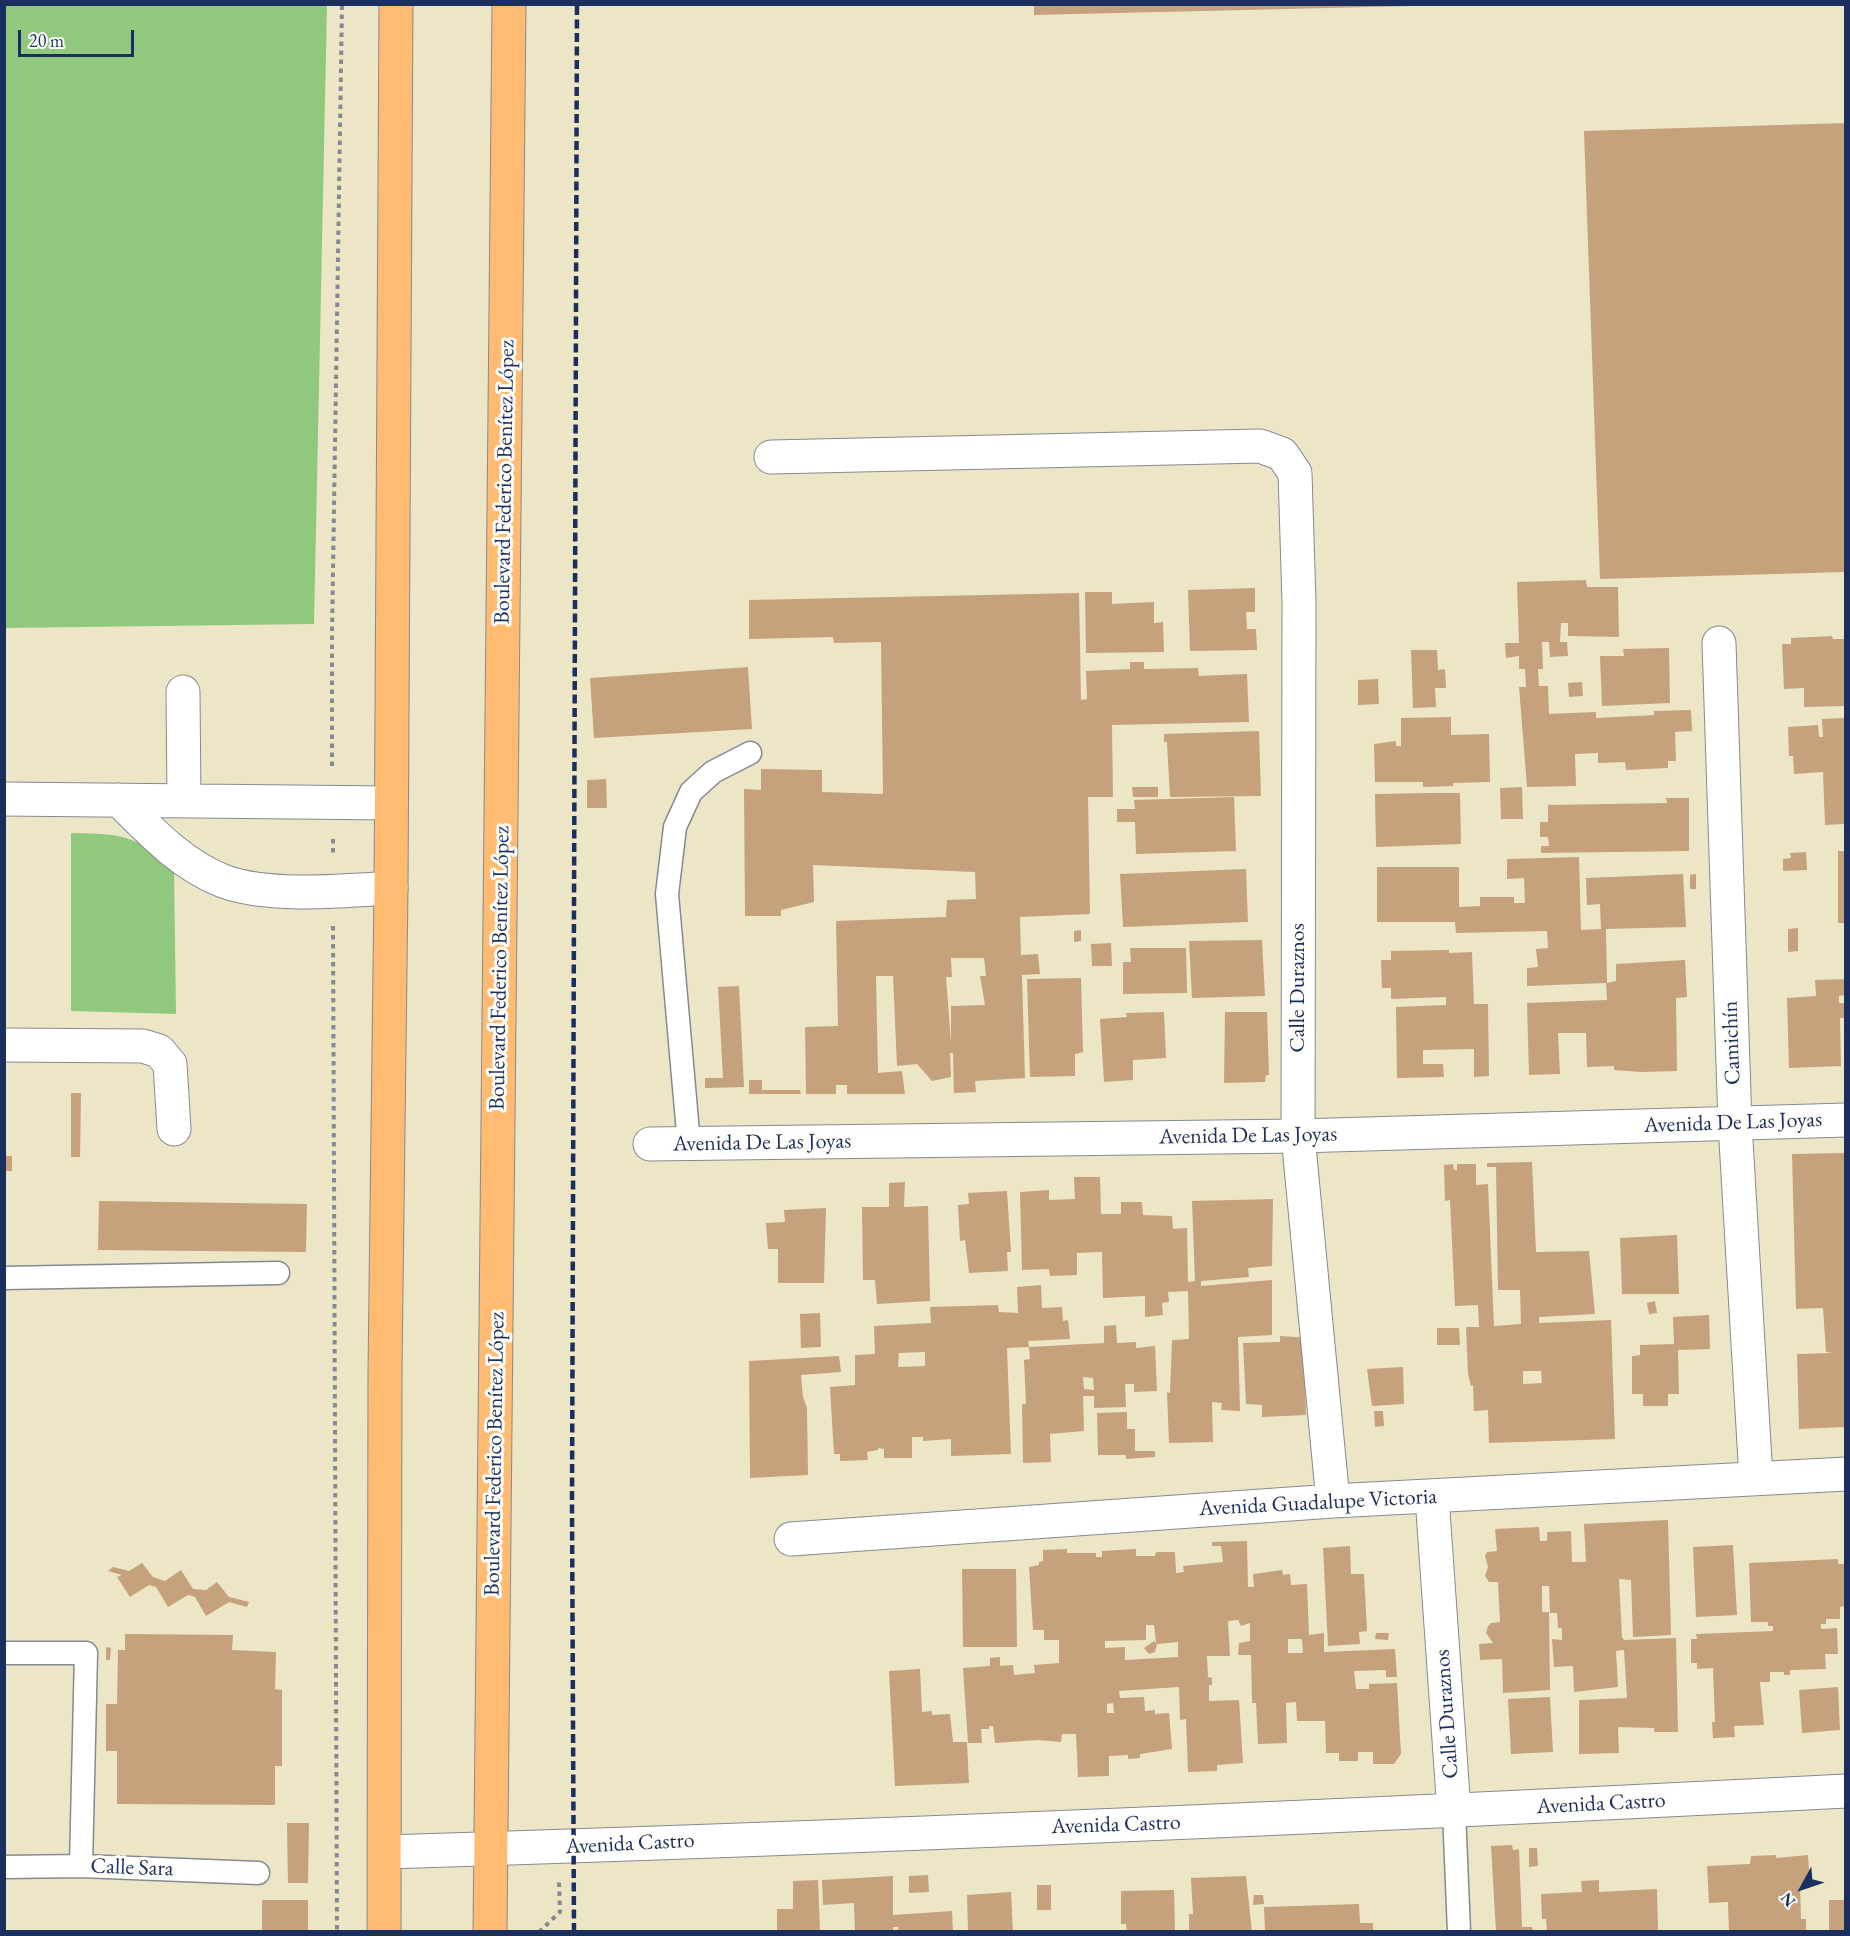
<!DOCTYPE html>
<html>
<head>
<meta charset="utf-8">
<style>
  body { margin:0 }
  #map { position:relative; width:1850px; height:1936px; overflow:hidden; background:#ece6c7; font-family:"EB Garamond",serif }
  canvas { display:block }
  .frame { position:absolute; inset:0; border:6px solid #1b2f5e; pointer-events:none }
  .north { position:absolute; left:1772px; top:1858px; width:60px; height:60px; -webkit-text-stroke:4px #fdfcf7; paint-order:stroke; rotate:230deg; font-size:16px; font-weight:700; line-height:24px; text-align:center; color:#1b2f5e }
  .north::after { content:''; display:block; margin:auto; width:21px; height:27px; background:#1b2f5e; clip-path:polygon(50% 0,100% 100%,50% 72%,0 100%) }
  .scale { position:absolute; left:18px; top:30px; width:116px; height:27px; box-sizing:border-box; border:3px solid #1b2f5e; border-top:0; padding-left:8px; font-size:18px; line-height:21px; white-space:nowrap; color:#1b2f5e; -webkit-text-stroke:4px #fdfcf7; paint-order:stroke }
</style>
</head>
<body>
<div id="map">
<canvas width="1850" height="1936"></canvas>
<div class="frame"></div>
<div class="north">N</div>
<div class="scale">20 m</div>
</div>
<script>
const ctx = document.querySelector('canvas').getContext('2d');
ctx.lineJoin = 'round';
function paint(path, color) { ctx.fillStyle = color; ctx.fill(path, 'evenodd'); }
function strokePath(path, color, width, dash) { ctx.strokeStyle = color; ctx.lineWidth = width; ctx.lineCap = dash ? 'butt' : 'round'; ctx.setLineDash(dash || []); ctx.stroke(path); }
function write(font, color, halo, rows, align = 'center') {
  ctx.font = font + ' "EB Garamond",serif'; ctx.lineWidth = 6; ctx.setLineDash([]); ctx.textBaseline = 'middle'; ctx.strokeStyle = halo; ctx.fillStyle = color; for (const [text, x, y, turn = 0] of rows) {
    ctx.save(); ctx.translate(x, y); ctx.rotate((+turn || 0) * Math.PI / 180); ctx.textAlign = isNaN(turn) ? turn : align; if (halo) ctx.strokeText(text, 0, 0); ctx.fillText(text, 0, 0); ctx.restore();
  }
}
paint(new Path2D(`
  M4 5H327L314 624 5 628Z
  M71 833C123 834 134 834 174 869L176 1014 71 1011Z`), '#90c97d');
paint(new Path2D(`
  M1034 4H1412V6L1034 15Z
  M1845 123V572L1600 579 1584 131Z
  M1586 580 1587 587H1618L1619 637 1568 636V623H1561L1560 642H1567L1568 656 1550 657 1549 642H1542L1543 669H1538L1539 686H1548L1549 714 1596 712V718L1654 715V711L1691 710 1692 731 1675 732 1676 761H1668V768L1626 770 1625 762 1598 763V753L1575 754 1576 786 1527 787 1519 687H1526L1525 669H1519V656L1506 658 1505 643H1519L1517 582Z
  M1255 588V612H1246L1247 629H1256L1257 650 1190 651 1188 590Z
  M1085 592H1112V604L1154 602V623L1163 622 1164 652 1086 653Z
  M1079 593 1081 700 1087 699 1086 671 1130 669V662H1144V669L1198 668 1199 676 1247 674 1249 722 1112 725 1113 797H1088L1090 914 1020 917 1021 955 1038 954 1040 974 1022 975 1025 1078 975 1081 976 1092 954 1093 953 1053H950L951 1077 932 1081 917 1064 897 1066 893 976H876L878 1073 902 1071 905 1094H847V1085H836V1094H806L805 1027 838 1026 836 921 946 917 947 900 976 899 975 872 813 865 814 902 781 910V916H745L744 789 761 790V769L822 770V792L883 794 881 642 834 643 833 637 749 639V600ZM951 958H984L986 976H980L985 1005 951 1006V1043L946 977H952Z
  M1832 636 1833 639H1845V706L1804 707V688L1784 689 1782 644H1791V638Z
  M1669 648 1670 703 1602 706 1600 656H1624L1623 649Z
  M1411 650H1437L1438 670 1445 669 1446 688H1435L1436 707 1413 708Z
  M748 667 752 729 594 738 590 678Z
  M1378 679 1379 704 1358 705V680Z
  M1582 682 1583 696 1569 697 1568 683Z
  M1451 717V735L1489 734 1490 782 1453 783V786L1423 787V782H1375L1374 744 1396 741V746H1401V718Z
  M1845 718V824L1825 825 1823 772 1794 774 1793 756H1789L1788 727 1818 725 1819 737H1823L1822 719Z
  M1259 731 1261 796 1170 797 1167 742H1164V734Z
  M606 779 607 808H587V780Z
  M1132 787H1158V797H1133Z
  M1522 787 1523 819H1501L1500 788Z
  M1431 793H1460L1461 844 1376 847 1375 794Z
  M1234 797 1236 851 1136 854 1135 822H1117V809H1135L1134 800Z
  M1666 798H1689V851L1541 853V846H1549L1548 837H1540V822H1548V805L1667 803Z
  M1838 851H1845V923H1838Z
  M1806 852 1807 870 1783 871V859L1791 858 1790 853Z
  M1579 857 1581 930 1601 929 1600 904 1587 905 1586 878 1683 874 1686 927 1606 929 1607 983 1616 981V964L1685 960 1687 997 1676 998 1677 1071 1641 1072 1614 1070V1066L1587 1067 1586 1033H1558L1560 1074 1529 1075 1527 1003 1607 1000 1606 983 1527 986V968L1538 967 1536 949 1548 948 1547 931 1456 933 1455 922H1377V867H1459V907L1480 906V897H1514V903H1525L1524 878 1507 879V859Z
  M1246 869 1248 922 1123 927 1120 874Z
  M1696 874V889H1690V875Z
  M1798 928V951L1788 952V929Z
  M1081 930V941L1074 942V931Z
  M1262 940 1265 996 1192 998 1189 941Z
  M1111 943 1112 966H1092L1091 944Z
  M1130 948H1186L1187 993 1123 994V962H1131Z
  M1449 950V953L1472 952 1474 1004H1488L1489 1076 1474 1077V1049L1423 1050V1064H1443L1444 1077 1397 1078 1396 1007 1446 1005V997L1391 999V988H1382L1381 960H1391V951Z
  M1081 978 1083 1052 1075 1054V1076L1030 1077 1027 979Z
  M1845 979V995L1839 996V1003H1845V1018H1840L1841 1066 1789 1068 1787 998 1816 996 1815 980Z
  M739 986 744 1087 705 1088V1078H723L718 987Z
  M1164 1012 1166 1058 1133 1060V1080L1104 1082 1100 1019 1127 1017 1126 1013Z
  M1225 1012H1267L1269 1075H1266L1265 1082 1224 1083Z
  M749 1080H762V1090H800L801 1094H749Z
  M71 1093H81L80 1157H71Z
  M1845 1153V1427L1799 1429 1797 1354 1833 1353 1826 1352 1823 1308 1796 1309 1792 1154Z
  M4 1156H12V1171H4Z
  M1532 1162 1536 1252 1589 1251 1595 1314 1539 1317V1323L1611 1320 1615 1439 1489 1443 1488 1410 1474 1411 1473 1385 1471 1386 1468 1374 1466 1327H1479L1478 1305 1455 1306 1450 1200 1445 1201 1444 1165 1453 1164 1454 1170H1457V1164H1476V1185L1488 1184 1494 1326 1521 1324 1520 1290H1498L1496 1167H1487V1163ZM1523 1371H1541L1542 1383 1523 1384Z
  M1074 1177H1100L1101 1214H1121V1202H1142L1143 1215 1172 1216 1173 1229 1187 1228 1188 1282 1195 1281 1192 1201 1273 1199 1272 1266 1248 1268 1249 1277 1201 1281V1286L1272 1280V1335L1238 1337 1240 1411 1221 1410 1222 1403 1212 1402 1213 1442 1169 1443 1167 1392 1170 1393 1172 1340 1189 1339 1188 1291 1168 1292 1169 1302 1162 1303 1163 1315 1145 1317V1296L1103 1298 1102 1252 1077 1253V1275L1050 1276 1049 1269 1022 1270 1020 1192 1049 1190V1200L1075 1199Z
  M905 1182 904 1207 928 1206 930 1301 877 1304 875 1280H863L862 1207H889V1183Z
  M1007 1191 1011 1252H1007L1008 1271 969 1273 965 1240 960 1241 958 1205 969 1204 968 1193Z
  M99 1201 307 1204 306 1252 98 1250Z
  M826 1208 824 1283H778V1249H768L766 1223 785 1222 784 1210Z
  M1677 1235 1679 1294H1622L1620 1238Z
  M1041 1285 1042 1308 1062 1307 1063 1321 1068 1320 1070 1339 1028 1341 1029 1347 1007 1348 1011 1454 951 1456V1439L923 1441V1437H912V1458H884V1449L878 1448V1450L867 1452 868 1460 840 1461V1454H834L830 1387 855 1385V1355L875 1354 874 1326 931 1323 930 1307 998 1305 999 1312 1018 1313 1017 1287ZM925 1352V1366L898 1367 899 1353Z
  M1655 1301 1657 1313 1649 1314 1647 1303Z
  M820 1313 821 1347 801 1348 800 1314Z
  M1709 1315 1710 1349 1678 1350 1679 1394H1668V1406H1643V1394H1632V1356L1640 1355V1345L1674 1344 1673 1317Z
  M1116 1325 1117 1343 1136 1342V1348L1155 1346 1157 1391 1134 1392V1384H1125L1126 1407 1094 1408V1396H1083L1084 1431 1050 1434 1051 1462 1023 1463 1022 1404H1026L1024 1360 1030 1359 1029 1347 1104 1343V1326ZM1083 1377 1093 1378 1094 1390 1084 1389Z
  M1437 1328H1459L1460 1345H1437Z
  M1280 1336 1310 1338 1304 1363 1306 1415 1262 1417V1405L1246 1404 1243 1343 1280 1342Z
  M839 1356 841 1372 801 1375 803 1397 807 1408 808 1475 750 1478 749 1361Z
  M1403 1367 1404 1404 1372 1406 1367 1369Z
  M1374 1411H1383L1384 1426 1375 1427Z
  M1127 1412V1429H1135V1451H1155V1457L1126 1459V1455H1098L1097 1413Z
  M1668 1520 1671 1635 1633 1637 1631 1580 1619 1579 1622 1637 1624 1640 1676 1638 1678 1732H1654V1728L1618 1727 1619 1753 1579 1754V1700L1627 1698 1624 1650 1616 1651 1618 1687 1574 1692 1573 1666 1554 1667 1552 1639 1562 1640V1628H1558L1557 1613H1550L1549 1586H1542V1612H1549L1550 1690 1503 1693 1502 1659 1480 1660 1479 1644 1493 1643 1486 1633 1488 1626 1491 1623 1500 1622 1498 1582H1489L1485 1576 1488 1567 1485 1556 1487 1552 1497 1551 1495 1529 1539 1527 1540 1541H1547V1532L1571 1531 1572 1562H1586L1584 1524Z
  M1247 1541 1248 1587H1254L1253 1574 1282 1570 1283 1575 1290 1574 1291 1585 1307 1584 1309 1635 1324 1633V1652L1395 1649 1397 1677H1386V1670L1354 1671 1356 1689H1369V1684L1397 1683 1401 1754 1394 1764H1373V1752H1358V1761H1339V1753H1326L1325 1721H1297L1296 1702 1286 1703 1287 1743 1258 1744 1256 1703H1252L1251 1655H1238L1239 1643 1250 1641V1623L1241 1626 1238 1620 1228 1621 1230 1656H1207L1208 1677 1212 1678V1685H1209V1701L1239 1700 1243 1763 1217 1765V1771L1188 1772 1186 1719 1180 1720 1179 1687 1119 1691 1120 1698 1144 1697 1145 1711 1155 1710V1714L1169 1713 1172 1749 1140 1754V1758L1128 1759V1755L1109 1756V1776L1078 1777 1076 1734H1062L1061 1742 1038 1740 995 1743 993 1726H989V1729H981L982 1743H968L963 1668 990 1666V1658L1000 1657V1666L1013 1665 1014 1675 1035 1673 1034 1665 1059 1663V1640H1044V1630H1033L1029 1567 1039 1565V1562L1043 1561V1550L1067 1549V1553H1096V1557H1102V1551L1136 1549V1556H1155L1156 1552H1175L1176 1573 1184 1572 1183 1566 1223 1562 1221 1546H1212V1542ZM1146 1625H1154L1156 1643 1154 1641 1144 1648 1149 1654 1155 1652 1157 1644 1178 1642V1657L1125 1660V1647L1105 1648V1641L1146 1640ZM1288 1639H1302L1303 1653H1288ZM1113 1703 1114 1713H1107V1704Z
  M1733 1545 1737 1615 1696 1617 1693 1547Z
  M1350 1546 1351 1574H1364L1367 1631 1359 1632 1360 1644 1328 1646 1323 1548Z
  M1838 1559V1564H1845V1606L1840 1607V1619H1826V1624H1821V1629L1837 1628 1838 1654H1825L1826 1669 1790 1670V1675H1784V1672H1770V1682H1760L1764 1725 1734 1726 1735 1737 1713 1738 1712 1722H1715L1713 1668 1697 1669V1663H1691V1639H1697L1696 1634 1773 1631V1626H1768V1622H1751L1749 1563Z
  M142 1563 153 1577 165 1581 181 1570 193 1589 206 1590 217 1582 229 1597 249 1602 247 1607 229 1602 206 1616 195 1597 188 1595 168 1607 156 1587 149 1585 130 1597 117 1577 122 1575 108 1571 113 1567 129 1571Z
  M962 1569H1016L1017 1647H963Z
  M1376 1633H1389L1388 1640 1375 1639Z
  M125 1634 233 1635 232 1650 276 1652 275 1689 282 1690V1766H275V1805L117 1804V1751H106V1704H117L118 1650H125Z
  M106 1647 111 1648 110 1660H106Z
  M920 1669 922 1712 932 1711V1715L950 1714 953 1742H967L969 1783 895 1786 889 1671Z
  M1838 1687 1840 1730 1802 1733 1799 1690Z
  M1550 1697 1553 1752 1511 1754 1508 1699Z
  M287 1823H309L308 1883H288Z
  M1512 1845 1513 1850 1519 1849 1522 1927H1532L1533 1932H1496L1491 1846Z
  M1529 1848H1537L1538 1866 1529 1867Z
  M1776 1855V1858L1808 1855 1810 1885 1800 1886 1801 1919H1806V1932H1729L1728 1902 1709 1903 1707 1866 1750 1864 1751 1856Z
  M928 1875 929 1892 909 1893V1876Z
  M893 1876V1915L952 1911 953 1932H898V1927H893V1932H855L854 1903 823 1905 822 1880Z
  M1246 1876 1252 1932H1189V1914H1193L1191 1878Z
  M818 1880 820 1932H777V1909H793V1881Z
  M1599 1880V1892L1657 1889 1658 1932H1547L1546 1919H1542L1541 1894 1582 1892 1581 1881Z
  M1037 1885H1051V1910H1037Z
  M1174 1890 1175 1932H1127L1126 1924H1121V1891Z
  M1011 1892 1013 1932H968L967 1895Z
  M1254 1895H1263L1264 1904 1253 1905Z
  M262 1900H308V1932H262Z
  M1829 1900H1845V1932H1829Z
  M1359 1904 1360 1923H1373V1932H1265L1264 1907Z`), '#c5a27b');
const service = new Path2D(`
  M689 1144 667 894 675 827 691 792 713 772 750 753
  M4 1278 278 1273
  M4 1653H86L81 1866
  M1454 1811 1459 1932
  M4 1867 81 1866 258 1873`);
const minor = new Path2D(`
  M771 457 1260 446 1282 454 1295 473 1299 602 1298 1136 1333 1501
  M1719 643 1735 1124 1756 1478
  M183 692 184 800
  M4 799 390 803
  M119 800C149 830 182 865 223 881 268 898 343 891 391 888
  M4 1045 143 1046 159 1051 170 1064 174 1129
  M650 1144 1298 1136 1846 1120
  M1432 1497 1454 1811
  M791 1539 1333 1501 1846 1474
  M385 1852C872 1837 1359 1816 1846 1791`);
const primary = new Path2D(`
  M384 1932 385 1371 391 888 396 4
  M490 1932 509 4`);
strokePath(service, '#848a92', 25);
strokePath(minor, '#848a92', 35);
strokePath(primary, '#848a92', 35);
strokePath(new Path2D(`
  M332 766V634L342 4
  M333 839V856
  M333 926 337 1932
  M539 1932 560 1912 559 1881`), '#848a92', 4, [4.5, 4.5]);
strokePath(service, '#fff', 22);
strokePath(minor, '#fff', 33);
strokePath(primary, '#ffbb71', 33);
strokePath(new Path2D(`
  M574 1932 572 1505 577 4`), '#1b2f5e', 4.5, [9, 4.5]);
write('22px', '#1b2f5e', '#fdfcf7', [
  ["Boulevard Federico Benítez López",505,482,-89],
  ["Boulevard Federico Benítez López",500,968,-89],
  ["Calle Duraznos",1298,988,-90],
  ["Camichín",1732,1043,-92],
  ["Avenida De Las Joyas",1733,1123,-2],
  ["Avenida De Las Joyas",1248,1136,-1],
  ["Avenida De Las Joyas",762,1143,-1],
  ["Boulevard Federico Benítez López",495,1454,-89],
  ["Avenida Guadalupe Victoria",1318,1503,-3],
  ["Calle Duraznos",1447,1714,-94],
  ["Avenida Castro",1601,1804,-3],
  ["Avenida Castro",1116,1825,-2],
  ["Avenida Castro",630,1844,-3],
  ["Calle Sara",132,1868,2]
]);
</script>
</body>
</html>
